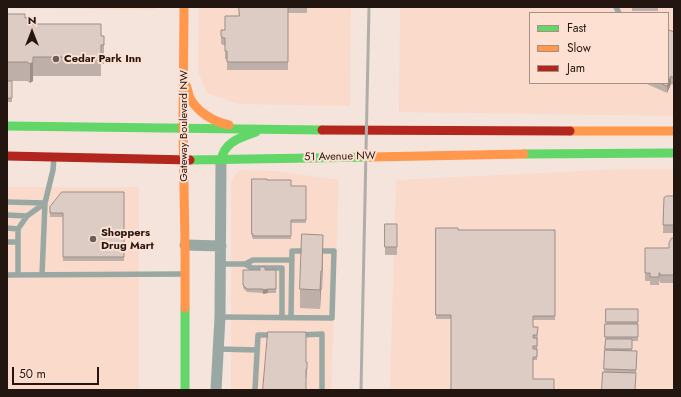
<!DOCTYPE html>
<html>
<head>
<meta charset="utf-8">
<style>
  body { margin:0 }
  #map { position:relative; width:681px; height:397px; overflow:hidden; background:#f4e4dc; font-family:Jost,sans-serif }
  canvas { display:block }
  .frame { position:absolute; inset:0; border:8px solid #231610; pointer-events:none }
  .legend { position:absolute; left:529px; top:12px; width:140px; height:72px; box-sizing:border-box; background:#fee0d2; border:1px solid #a68f84; margin:0; padding:5px 7px; list-style:none; font-size:12px; color:#231610 }
  .legend li { display:flex; align-items:center; gap:8px; height:20px }
  .legend b { width:20px; border:1px solid #a68f84 }
  .north { position:absolute; left:12px; top:12px; width:40px; height:40px; -webkit-text-stroke:3px #fee0d2; paint-order:stroke; rotate:0deg; font-size:11px; font-weight:700; line-height:16px; text-align:center; color:#231610 }
  .north::after { content:''; display:block; margin:auto; width:14px; height:18px; background:#231610; clip-path:polygon(50% 0,100% 100%,50% 72%,0 100%) }
  .scale { position:absolute; left:12px; top:367px; width:87px; height:18px; box-sizing:border-box; border:2px solid #231610; border-top:0; padding-left:5px; font-size:12px; line-height:14px; white-space:nowrap; color:#231610; -webkit-text-stroke:3px #fee0d2; paint-order:stroke }
</style>
</head>
<body>
<div id="map">
<canvas width="681" height="397"></canvas>
<div class="frame"></div>
<ul class="legend">
<li><b style="height:5px;background:#63d668"></b>Fast</li>
<li><b style="height:5px;background:#ff974d"></b>Slow</li>
<li><b style="height:5px;background:#b3261e"></b>Jam</li>
</ul>
<div class="north">N</div>
<div class="scale">50 m</div>
</div>
<script>
const ctx = document.querySelector('canvas').getContext('2d');
ctx.lineJoin = 'round';
function paint(path, color) { ctx.fillStyle = color; ctx.fill(path, 'evenodd'); }
function strokePath(path, color, width, dash) { ctx.strokeStyle = color; ctx.lineWidth = width; ctx.lineCap = dash ? 'butt' : 'round'; ctx.setLineDash(dash || []); ctx.stroke(path); }
function write(font, color, halo, rows, align = 'center') {
  ctx.font = font + ' Jost,sans-serif'; ctx.lineWidth = 4; ctx.setLineDash([]); ctx.textBaseline = 'middle'; ctx.strokeStyle = halo; ctx.fillStyle = color; for (const [text, x, y, turn = 0] of rows) {
    ctx.save(); ctx.translate(x, y); ctx.rotate((+turn || 0) * Math.PI / 180); ctx.textAlign = isNaN(turn) ? turn : align; if (halo) ctx.strokeText(text, 0, 0); ctx.fillText(text, 0, 0); ctx.restore();
  }
}
paint(new Path2D(`
  M7 7H155V10L7 8Z
  M199 7H351L350 106 238 104 207 93 198 71Z
  M400 7H674V116L399 112ZM530 13H668V83H530Z
  M623 169H674V390H390L396 180Z
  M241 170 275 171 339 180 331 390H231V182L234 176Z
  M7 187H139V390H7Z`), '#fadaca');
strokePath(new Path2D(`
  M616 7 619 13
  M7 202 45 203 42 275
  M7 215 27 216
  M7 228 18 229
  M7 242H18
  M221 264H245L253 260H292
  M245 264 252 268H282V318
  M7 275 185 274
  M18 275V229L27 216 45 203 53 170 54 157
  M220 317 332 318 334 251H317
  M291 318 292 251H308
  M300 335 322 334V390
  M218 349 257 350
  M255 390 258 335H275`), '#9aa8a4', 5.5);
strokePath(new Path2D(`
  M185 245 221 246
  M216 390 220 317 221 160`), '#9aa8a4', 11);
strokePath(new Path2D(`
  M7 126 322 130
  M524 154 674 153
  M190 160 371 157
  M221 160C225 141 240 138 256 132
  M185 308V390`), '#63d668', 9);
strokePath(new Path2D(`
  M184 7 183 129 185 245V308
  M186 85C188 89 188 94 190 98 197 112 214 122 229 125
  M570 131H674
  M371 157 524 154`), '#ff974d', 9);
strokePath(new Path2D(`
  M322 130 570 131
  M7 156 190 160`), '#b3261e', 9);
strokePath(new Path2D(`
  M361 390 369 7`), '#afaea9', 3);
paint(new Path2D(`
  M239 7H307V13H288V70H227V59H225V45H222V44H221V30H225L239 16Z
  M632 7H658V11H632Z
  M7 14 25 18 33 24 101 36H104V64H101V76H33V81L30 83 27 81H7Z
  M674 32V85L671 84 667 93 647 84V83H668Z
  M7 81H12V102H7Z
  M252 179 267 180 291 186H306V223H291V239H253V238H252Z
  M124 192V261H63V217H50V207Z
  M674 196V233H663L664 198Z
  M385 224H397V255H385Z
  M436 228 458 230H555V320H533V327H538L537 360H533V379L554 390H451V319H436Z
  M674 238V283H660V281H659V285H650V281H645V248H669Z
  M323 254 322 290H321L320 309 300 308V289Z
  M259 267 265 270H276V293H268L263 294V293L247 292 243 288V270H259Z
  M606 309H638V341H632V351H637L636 374 604 372 605 350Z
  M306 362 307 369V377H306Z`), '#beafa9');
paint(new Path2D(`
  M33 62V81L30 83V64Z
  M671 76V84L667 93V86Z
  M323 235V254L322 290V271Z
  M321 271V290L320 309V290Z
  M268 289V293L263 294V290Z`), '#9b8f89');
const building = new Path2D(`
  M239 7H288V62H227V51H225V38H222V36H221V30H225V16H239Z
  M7 14H25V18H33V24H101V36H104V45H101V57H33V62L30 64 27 62H7Z
  M669 30 674 32V78L671 76 668 82V32Z
  M7 81H12V98H7Z
  M661 83H668L667 86Z
  M252 179H267V180H291V186H306V220H291V236H253V234H252Z
  M62 192H124V257H63V213H50V207Z
  M667 196H674V225H663L664 198Z
  M385 224H397V247H385Z
  M436 228H458V230H555V316H533V327H538L537 335H533V338H537V346H533V349H537V357H533V379H554V390H451V315H436Z
  M302 234 323 235 322 271H321L320 290 300 289Z
  M672 238H674V275H660V273H659V277H650V273H645V248H669V243Z
  M259 267H265V270H276V289H268L263 290V289H247L243 285V270H260Z
  M606 309H638V322H606Z
  M605 324H638V337H605Z
  M268 332H306V362H307V369H306V390H263Z
  M606 339H632V349H605Z
  M605 350 637 351 636 370 604 369Z
  M603 372 636 373 635 390H602Z`);
paint(building, '#ddccc4');
strokePath(building, '#9b8f89', 1);
for (const [x, y, r, color] of [
  [56,59,4,"#6c5e57"],
  [93,239,4,"#6c5e57"]
]) { const dot = new Path2D(); dot.arc(x, y, r, 0, 2 * Math.PI); ctx.fillStyle = color; ctx.fill(dot); strokePath(dot, '#fee0d2', 1.5); }
write('bold 11px', '#231610', '#fee0d2', [
  ["Cedar Park Inn",64,59],
  ["Shoppers",101,233],
  ["Drug Mart",101,246]
], 'left');
write('11px', '#231610', '#fee0d2', [
  ["Gateway Boulevard NW",184,126,-90],
  ["51 Avenue NW",340,157,-1]
]);
</script>
</body>
</html>
